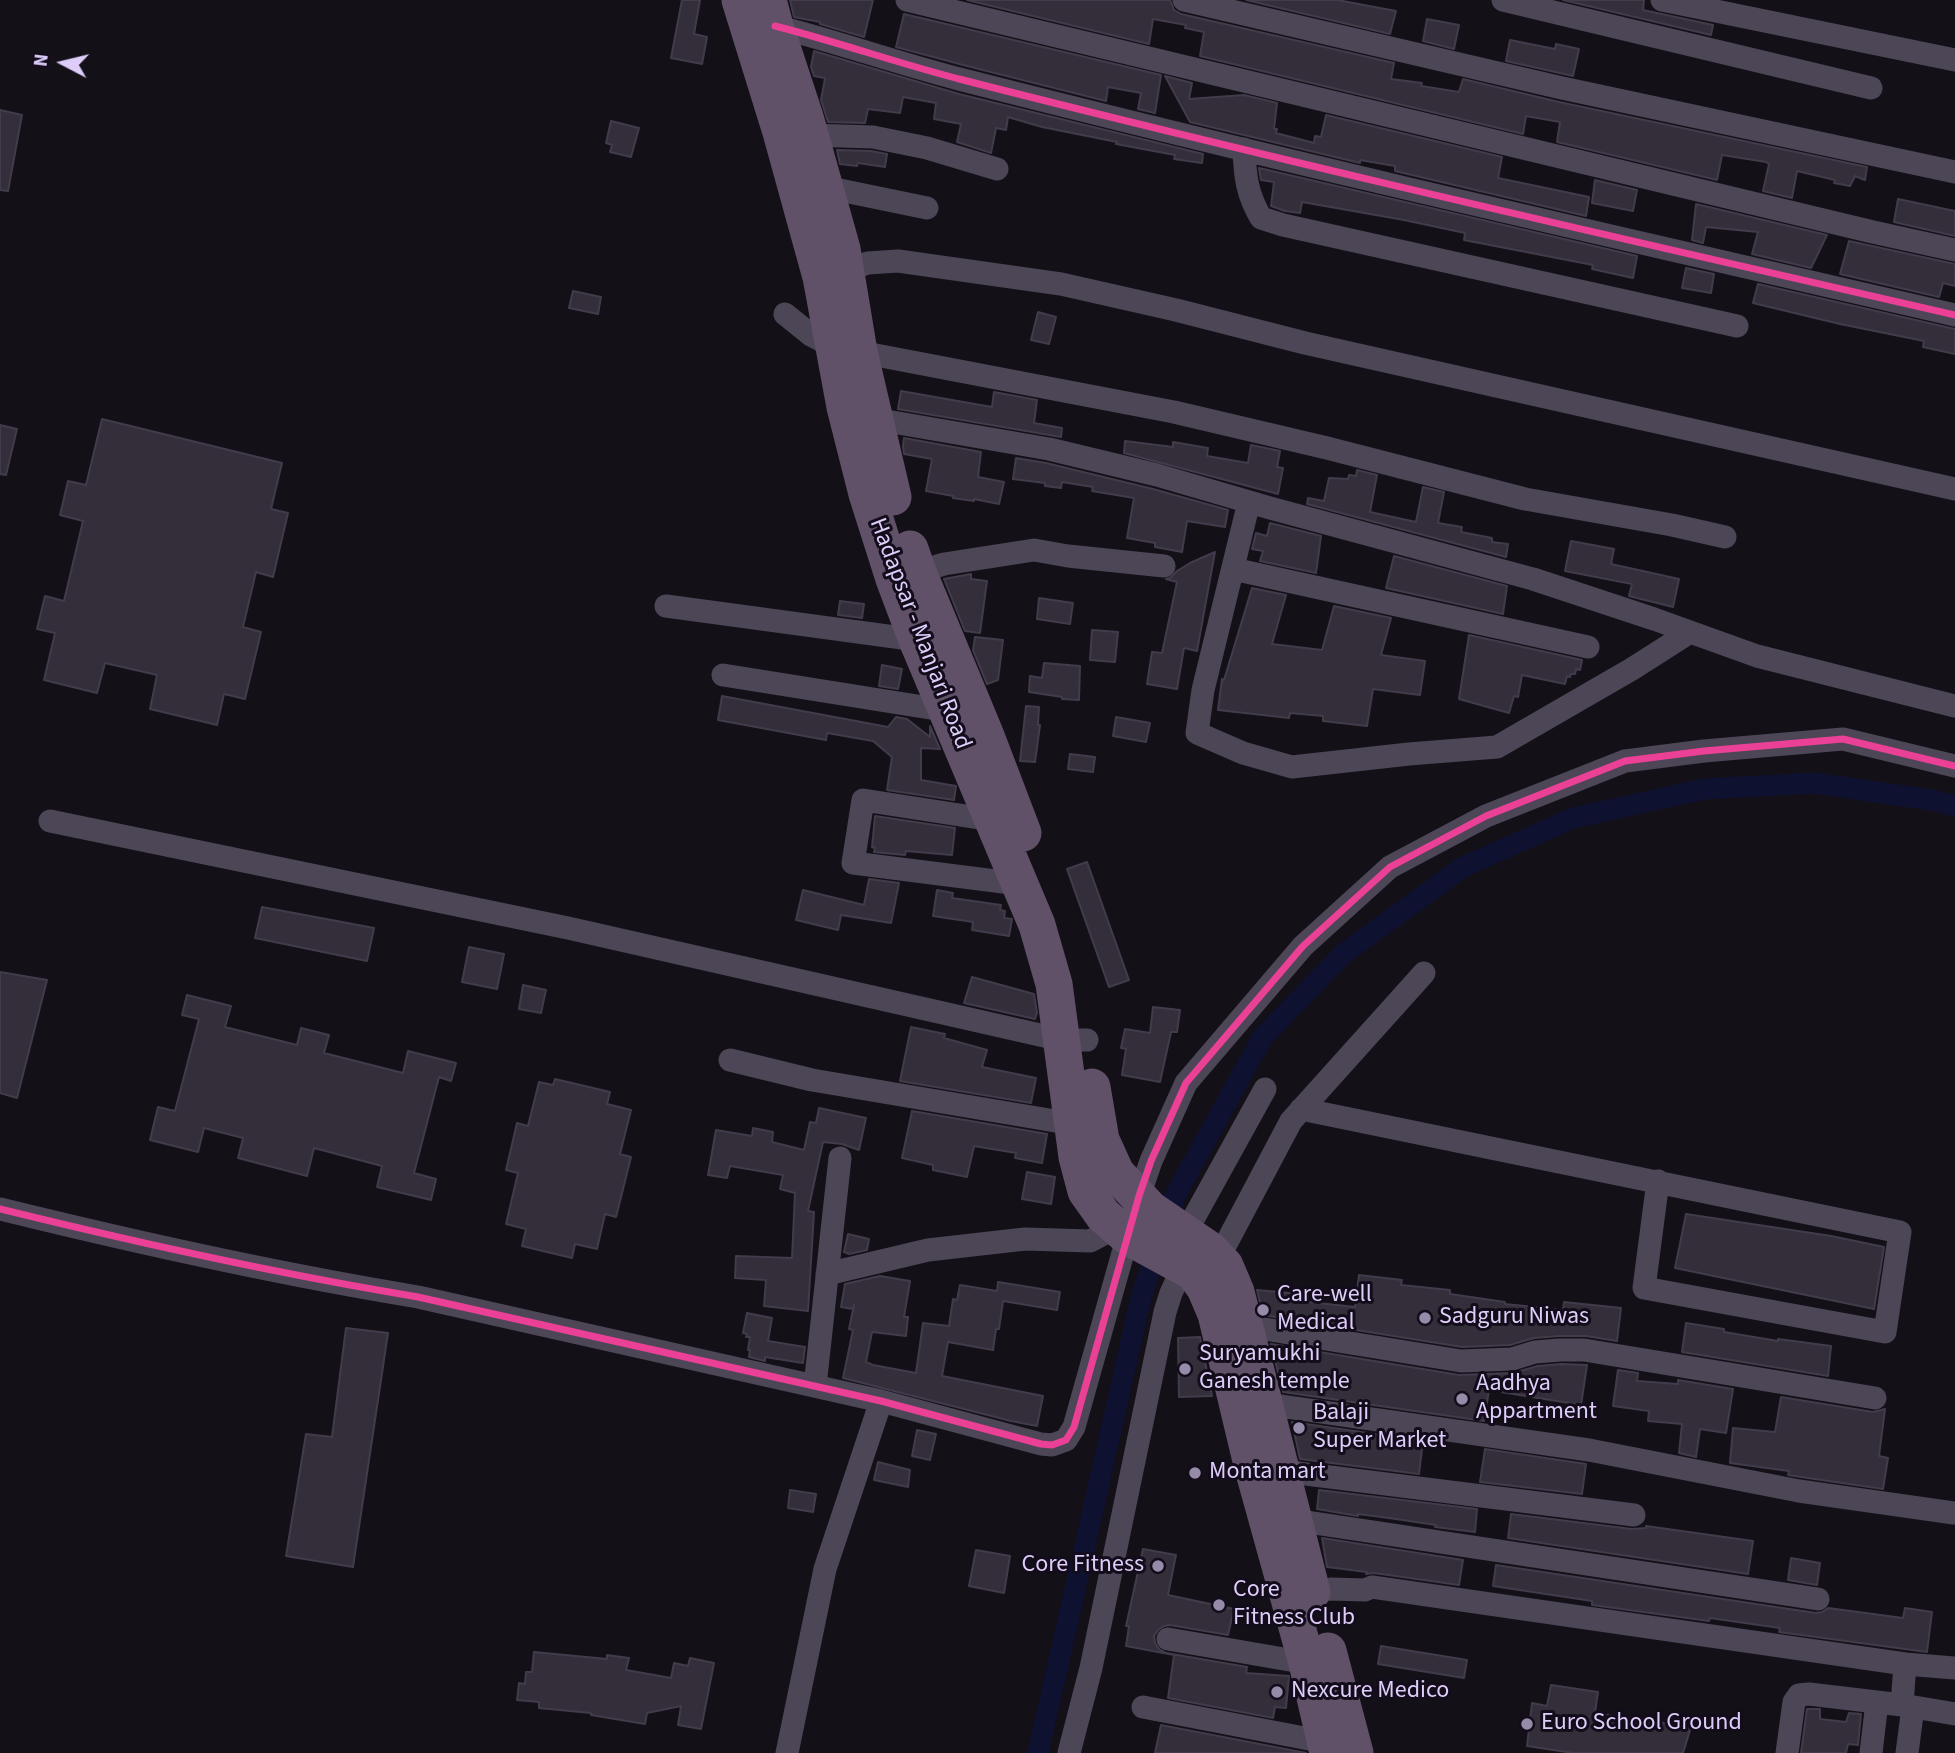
<!DOCTYPE html>
<html>
<head>
<meta charset="utf-8">
<style>
  body { margin:0 }
  #map { position:relative; width:1955px; height:1753px; overflow:hidden; background:#141018; font-family:"Source Sans 3",sans-serif }
  canvas { display:block }
  .north { position:absolute; left:28px; top:28px; width:70px; height:70px; -webkit-text-stroke:5px #130d1b; paint-order:stroke; rotate:277deg; font-size:19px; font-weight:700; line-height:28px; text-align:center; color:#decdf9 }
  .north::after { content:''; display:block; margin:auto; width:24px; height:32px; background:#decdf9; clip-path:polygon(50% 0,100% 100%,50% 72%,0 100%) }
</style>
</head>
<body>
<div id="map">
<canvas width="1955" height="1753"></canvas>
<div class="north">N</div>
</div>
<script>
const ctx = document.querySelector('canvas').getContext('2d');
ctx.lineJoin = 'round';
function strokePath(path, color, width, dash) { ctx.strokeStyle = color; ctx.lineWidth = width; ctx.lineCap = dash ? 'butt' : 'round'; ctx.setLineDash(dash || []); ctx.stroke(path); }
function paint(path, color) { ctx.fillStyle = color; ctx.fill(path, 'evenodd'); }
function write(font, color, halo, rows, align = 'center') {
  ctx.font = font + ' "Source Sans 3",sans-serif'; ctx.lineWidth = 6; ctx.setLineDash([]); ctx.textBaseline = 'middle'; ctx.strokeStyle = halo; ctx.fillStyle = color; for (const [text, x, y, turn = 0] of rows) {
    ctx.save(); ctx.translate(x, y); ctx.rotate((+turn || 0) * Math.PI / 180); ctx.textAlign = isNaN(turn) ? turn : align; if (halo) ctx.strokeText(text, 0, 0); ctx.fillText(text, 0, 0); ctx.restore();
  }
}
strokePath(new Path2D(`
  M1038 1753 1141 1297 1175 1196 1262 1038 1343 954 1463 867 1573 818 1704 789 1814 783 1931 800 1955 806`), '#0f1131', 21);
const building = new Path2D(`
  M682 0H700L694 34 707 37 702 64 671 58Z
  M790 0H873L864 37 820 24V22L794 17Z
  M967 0H1170L1174 10 1181 14 1394 63 1391 79 1422 83 1421 86 1459 92 1463 79 1559 102 1867 167 1865 180 1855 176 1850 186 1834 183 1835 180 1797 171 1792 198 1763 191 1769 164 1766 162 1722 155 1717 180 1557 142 1560 122 1526 116 1523 134 1200 56 1204 32 1185 28 1186 25 1153 19 1149 44Z
  M1246 0H1337L1396 11 1390 34Z
  M1563 0H1644L1643 10 1713 25 1711 35Z
  M904 14 1161 75 1155 113 1138 109 1141 93 1108 87 1106 101 967 66 896 47Z
  M1427 19 1459 25 1454 49 1423 41Z
  M1510 40 1555 49 1556 44 1579 49 1573 76 1506 61Z
  M814 51 959 94 1203 154 1202 163 1174 159 1175 155 1116 144 1117 142 1042 127 1008 117 1006 130 996 128 991 153 957 142 961 124 934 119 936 103 903 97 900 113 868 109 865 123 828 122 821 100 825 78 814 76 811 67Z
  M1165 76 1192 83 1189 99 1244 95 1277 103 1274 129H1277L1276 133 1314 143 1315 136 1321 137 1326 115 1502 157 1498 178 1589 197 1586 216 1395 171V166L1360 160V163L1190 122Z
  M0 110 22 115 8 191 0 190Z
  M611 121 639 128 631 157 610 152 612 145 606 143Z
  M837 150 871 151 887 154 885 167 858 163 857 166 840 164Z
  M1259 168 1637 256 1633 278 1592 269 1593 265 1464 240 1465 233 1404 220 1302 202 1300 213 1285 211 1271 206 1274 182 1261 180Z
  M1595 180 1637 190 1633 211 1592 203Z
  M1898 199 1955 211V236L1894 222Z
  M1696 204 1827 235 1811 268 1752 254 1758 232 1706 227 1703 243 1692 240Z
  M1849 241 1955 264V286L1943 283 1939 297 1840 274Z
  M1686 268 1714 274 1711 293 1682 288Z
  M1758 284 1955 329V354L1923 347 1924 341 1840 324 1753 303Z
  M573 291 601 297 598 314 569 308Z
  M1038 312 1056 317 1049 344 1031 340Z
  M901 391 992 407 994 392 1037 400 1034 423 1062 428 1061 437 898 409Z
  M102 419 282 463 271 509 288 513 273 577 256 572 243 627 261 632 245 699 224 694 217 725 150 709 157 675 105 663 97 693 44 680 55 633 37 629 45 596 64 601 83 521 60 515 68 481 86 485Z
  M0 425 17 429 6 475 0 474Z
  M904 438 981 452 978 477 1004 482 999 504 974 499V501L953 498V496L926 491 932 459 904 454 903 446Z
  M1125 441 1173 447V442L1208 448 1207 456 1248 463 1251 445 1280 451 1277 467 1283 468 1278 494 1124 453Z
  M1016 458 1046 463 1153 489 1228 510 1225 527 1187 521 1182 552 1155 547V543L1127 538 1134 498 1092 491 1093 487 1062 482 1061 488 1045 486V483L1013 479Z
  M1357 470 1377 475 1370 512 1416 522 1423 487 1444 492 1438 523 1462 527 1461 532 1492 538V542L1508 544 1506 557 1307 504 1308 498 1324 501 1329 478 1348 479 1349 475 1356 476Z
  M1270 523 1321 536 1316 573 1260 561 1263 551 1252 549 1256 533 1267 536Z
  M1571 541 1614 549 1611 564 1679 579 1673 607 1629 596 1632 584 1565 571Z
  M1215 552 1197 651 1184 648 1177 689 1147 684 1152 652 1162 653 1177 582 1166 579 1170 578 1177 571 1190 563Z
  M1394 556 1507 586 1503 614 1386 588Z
  M971 574V579L987 581 980 633 965 631 944 579Z
  M1252 588 1286 595 1272 644 1322 650 1334 606 1391 618 1381 655 1425 661 1420 695 1373 689 1367 726 1323 721V716L1290 713 1289 718 1218 710 1222 679 1224 680Z
  M1039 598 1073 603 1070 624 1037 619Z
  M840 601 864 604 862 618 838 615Z
  M1092 630 1118 632 1115 662 1090 660Z
  M1469 635 1582 660 1580 670 1576 669 1575 674H1571L1570 677 1567 676 1565 684 1522 675 1518 697 1514 696 1509 713 1459 699Z
  M975 637 1003 640 998 680 987 684 973 650Z
  M1044 663 1080 666 1079 700 1062 699V697L1029 692 1030 676 1042 678Z
  M882 665 902 669 898 689 879 686Z
  M722 696 888 727 896 717 907 719 930 737V726L940 749 921 748V780L956 786 954 800 887 790 892 757 873 741 827 733 826 740 718 720Z
  M1026 706 1039 707 1038 725H1040L1035 762 1020 761Z
  M1116 717 1150 723 1146 742 1113 736Z
  M1070 754 1095 757 1093 772 1068 769Z
  M875 816 955 828 952 855 906 851 905 855 874 852 875 848 872 847Z
  M1087 862 1129 980 1109 987 1067 869Z
  M869 879 899 883 891 923 841 915 838 930 796 920 803 890 864 905Z
  M937 890 953 893 952 898 1001 905 1000 910 1005 911 1004 918 1012 919 1009 936 972 930 973 922 933 916Z
  M262 907 374 928 367 961 255 938Z
  M469 947 504 954 497 989 462 982Z
  M0 972 47 980 17 1098 0 1093Z
  M972 977 1034 994 1037 1013 1035 1019 964 1003Z
  M523 985 546 990 541 1013 519 1009Z
  M187 995 231 1006 225 1027 297 1045 301 1028 329 1035 324 1053 403 1073 408 1051 456 1063 451 1081 439 1077 414 1173 436 1179 431 1200 377 1187 382 1166 314 1148 307 1176 238 1158 243 1138 204 1128 198 1152 150 1140 158 1107 175 1111 199 1019 182 1015Z
  M1153 1007 1180 1010 1177 1032H1171L1160 1082 1122 1075 1126 1049 1121 1048 1125 1029 1150 1033Z
  M911 1027 945 1034 944 1038 987 1050 982 1067 1036 1078 1031 1103 900 1081Z
  M555 1079 610 1092 607 1104 631 1110 620 1154 631 1157 616 1217 605 1214 597 1249 575 1244 572 1258 522 1246 526 1229 506 1224 518 1173 506 1170 517 1123 528 1126 539 1082 553 1085Z
  M819 1108 866 1118 859 1150 842 1144 823 1142 808 1211 814 1212 808 1311 764 1306 766 1280 735 1278 736 1256 792 1258 795 1193 780 1189 783 1175 730 1166 727 1178 708 1175 716 1130 752 1136 753 1128 773 1132 772 1142 804 1150 810 1122 816 1123Z
  M912 1111 1047 1134 1042 1163 1015 1158 1016 1153 974 1146 967 1177 933 1170V1165L902 1158Z
  M1027 1172 1055 1177 1051 1204 1022 1199Z
  M1686 1214 1831 1236 1884 1247 1874 1309 1675 1268Z
  M848 1234 869 1239 867 1250 849 1254 844 1252Z
  M1359 1275 1402 1280 1401 1285 1450 1290V1294L1505 1302V1304L1563 1310 1564 1302 1621 1308 1617 1341 1586 1336H1559L1534 1338 1510 1345 1462 1347 1263 1315 1257 1290 1301 1294 1300 1301 1355 1307Z
  M880 1276 910 1281 904 1317H908L906 1336 872 1332 866 1362 873 1365 916 1373 923 1323 949 1326 953 1299 957 1300 960 1285 997 1291 998 1282 1060 1292 1057 1310 1003 1301 999 1329H996L993 1350 948 1342 942 1376 1043 1396 1037 1426 1011 1421 843 1378 853 1330 849 1329 854 1305 853 1309 841 1307 845 1284Z
  M747 1313 772 1318 768 1341 805 1347 803 1363 765 1357V1361L749 1357 750 1350H748L750 1337H746L747 1334 743 1333Z
  M1686 1323 1724 1329V1332L1778 1341V1339L1831 1346 1828 1376 1682 1352Z
  M346 1328 388 1333 353 1567 286 1556 306 1434 332 1437Z
  M1200 1337 1212 1396 1179 1397 1178 1338Z
  M1271 1344 1459 1375 1513 1373 1538 1366 1561 1364 1587 1365 1581 1405 1489 1390 1484 1421 1283 1392Z
  M1618 1370 1638 1373 1637 1381 1678 1384V1380L1733 1389 1726 1433 1700 1429 1696 1457 1679 1453 1682 1424 1648 1421 1649 1411 1613 1406Z
  M1781 1397 1873 1412 1885 1409 1879 1456 1888 1458 1883 1489 1801 1477 1788 1475 1789 1471 1730 1463 1733 1428 1775 1432Z
  M1292 1422 1423 1441 1419 1474 1300 1459Z
  M917 1430 936 1434 930 1460 912 1456Z
  M1485 1449 1586 1464 1582 1494 1480 1482Z
  M878 1462 910 1470 908 1487 874 1480Z
  M790 1490 816 1494 813 1512 788 1508Z
  M1319 1490 1477 1509 1475 1532 1435 1527 1436 1525 1389 1518 1358 1514V1516L1317 1509Z
  M1511 1514 1632 1529 1646 1528V1526L1753 1541 1748 1574 1508 1538Z
  M1322 1538 1463 1560 1459 1585 1374 1573 1366 1574 1367 1572 1327 1567Z
  M1143 1549 1176 1555 1168 1595 1234 1609 1228 1635 1170 1625 1164 1626 1158 1630 1154 1636 1155 1643 1159 1649 1166 1653 1247 1667 1246 1673 1289 1676 1286 1708 1275 1707 1273 1718 1168 1698 1174 1655 1126 1646 1129 1626H1126Z
  M976 1550 1010 1556 1004 1593 969 1586Z
  M1791 1558 1820 1563 1817 1585 1788 1580Z
  M1496 1565 1816 1613 1822 1612 1828 1608 1903 1618 1905 1608 1932 1612 1927 1652 1779 1632 1780 1628 1710 1618 1709 1621 1592 1605V1601L1493 1586Z
  M1381 1646 1467 1660 1464 1678 1378 1664Z
  M534 1652 607 1659V1655L629 1658 626 1670 671 1678 674 1663 688 1666 690 1658 714 1663 701 1729 678 1725 681 1706 647 1713 645 1724 591 1715V1713L539 1708V1702L517 1700 519 1683 525 1684 526 1672H532Z
  M1551 1685 1598 1692 1595 1713 1691 1727 1683 1753H1573L1527 1746 1532 1703 1547 1706Z
  M1807 1709H1820V1719L1846 1722 1849 1713 1861 1714 1858 1745 1848 1744 1846 1753H1801Z
  M1161 1725 1306 1753H1155Z`);
paint(building, '#342e3a');
strokePath(building, '#423b4b', 2);
strokePath(new Path2D(`
  M907 0 1873 232 1955 250
  M1184 0 1562 88 1955 172
  M1503 0 1871 88
  M1662 0 1955 60
  M775 26C838 42 900 64 963 80 1292 164 1624 239 1955 315
  M810 135 873 137 927 148 997 169
  M1244 149C1245 177 1247 194 1261 218L1283 225 1737 326
  M825 187 927 208
  M833 274 868 263 898 261 1061 284 1176 310 1305 343 1955 489
  M785 314 811 335 834 347 1174 412 1327 448 1525 499 1672 525 1725 537
  M875 419 1049 449 1157 475 1270 508 1533 579 1654 619 1757 656 1955 706
  M1249 502 1203 690 1197 733 1243 753 1292 767 1409 754 1497 747 1632 669 1690 632
  M1233 569 1588 647
  M918 572 944 564 1034 550 1068 556 1164 566
  M666 606 917 640 927 638
  M723 675 955 712
  M992 820 863 800 853 863 1019 884
  M50 821 568 928 1062 1040H1087
  M730 1060 812 1080 1073 1124
  M1301 1109 1900 1232 1885 1332 1644 1288 1658 1181
  M0 1209C138 1243 278 1274 418 1297L881 1401 1041 1444 1052 1445 1066 1440 1074 1427 1139 1196 1151 1161 1186 1083 1303 946 1390 867 1486 816 1625 761 1704 751 1843 739 1955 766
  M1186 1232 1265 1089
  M1218 1259 1291 1121 1424 973
  M827 1274 928 1250 1025 1239 1090 1241 1117 1227
  M1246 1326 1461 1361 1512 1359 1535 1352 1560 1350H1584L1875 1398
  M815 1386 840 1158
  M1266 1404 1589 1450 1799 1491 1954 1513
  M1282 1471 1634 1515
  M1294 1520 1818 1599
  M1300 1594 1331 1589 1365 1590 1372 1587 1905 1664 1955 1668
  M1168 1639 1307 1663
  M1902 1705 1905 1664
  M1143 1707 1325 1742 1336 1741
  M787 1753 825 1569 881 1401
  M1069 1753 1091 1668 1165 1312 1171 1293 1183 1267
  M1787 1753 1794 1702 1799 1695 1809 1694 1902 1705 1955 1714
  M1871 1753 1877 1702
  M1907 1753 1913 1707`), '#4c4657', 23);
strokePath(new Path2D(`
  M740 0 781 132 821 277 845 407 867 494 894 579 917 640 1037 925 1054 984 1077 1157 1086 1191 1103 1215 1127 1236 1193 1272 1205 1288 1216 1314 1252 1465 1307 1663 1328 1753
  M768 0 775 26 805 117 842 249 859 352 893 497
  M910 549 918 572 986 736 1023 833
  M1092 1087 1101 1140 1116 1173 1150 1209 1210 1250 1225 1266 1236 1292 1312 1592
  M1328 1651 1355 1753`), '#605168', 37);
strokePath(new Path2D(`
  M775 26C838 42 900 64 963 80 1292 164 1624 239 1955 315
  M0 1209C138 1243 278 1274 418 1297L881 1401 1041 1444 1052 1445 1066 1440 1074 1427 1139 1196 1151 1161 1186 1083 1303 946 1390 867 1486 816 1625 761 1704 751 1843 739 1955 766`), '#ea4096', 7);
for (const [x, y, r, color] of [
  [1263,1310,7,"#978baa"],
  [1425,1318,7,"#978baa"],
  [1185,1369,7,"#978baa"],
  [1462,1399,7,"#978baa"],
  [1299,1428,7,"#978baa"],
  [1195,1473,7,"#978baa"],
  [1158,1566,7,"#978baa"],
  [1219,1605,7,"#978baa"],
  [1277,1692,7,"#978baa"],
  [1527,1724,7,"#978baa"]
]) { const dot = new Path2D(); dot.arc(x, y, r, 0, 2 * Math.PI); ctx.fillStyle = color; ctx.fill(dot); strokePath(dot, '#130d1b', 2.5); }
write('24px', '#decdf9', '#130d1b', [
  ["Hadapsar - Manjari Road",919,634,69]
]);
write('24px', '#decdf9', '#130d1b', [
  ["Care-well",1277,1296],
  ["Medical",1277,1324],
  ["Sadguru Niwas",1439,1318],
  ["Suryamukhi",1199,1355],
  ["Ganesh temple",1199,1383],
  ["Aadhya",1476,1385],
  ["Appartment",1476,1413],
  ["Balaji",1313,1414],
  ["Super Market",1313,1442],
  ["Monta mart",1209,1473],
  ["Core Fitness",1144,1566,"right"],
  ["Core",1233,1591],
  ["Fitness Club",1233,1619],
  ["Nexcure Medico",1291,1692],
  ["Euro School Ground",1541,1724]
], 'left');
</script>
</body>
</html>
